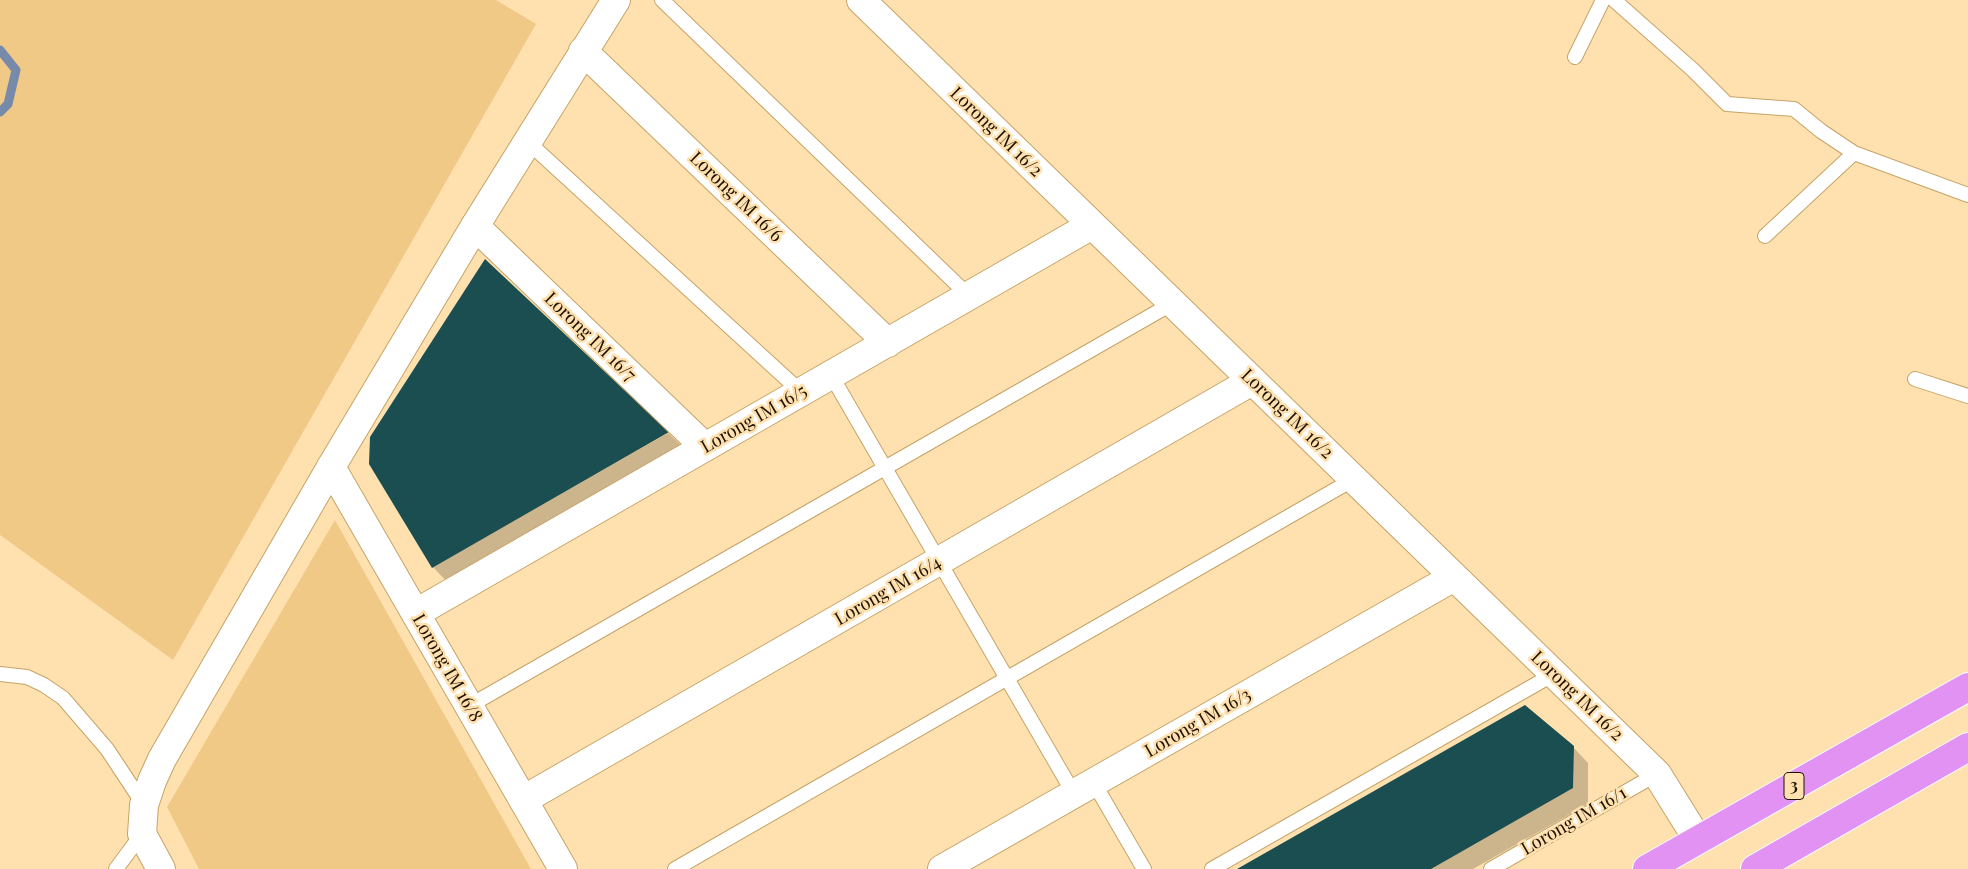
<!DOCTYPE html>
<html>
<head>
<meta charset="utf-8">
<style>
  body { margin:0 }
  canvas { display:block; background:#ffe1b0 }
</style>
</head>
<body>
<canvas width="1968" height="869"></canvas>
<script>
const ctx = document.querySelector('canvas').getContext('2d');
ctx.lineJoin = 'round';
function paint(path, color) { ctx.fillStyle = color; ctx.fill(path, 'evenodd'); }
function strokePath(path, color, width, dash) { ctx.strokeStyle = color; ctx.lineWidth = width; ctx.lineCap = dash ? 'butt' : 'round'; ctx.setLineDash(dash || []); ctx.stroke(path); }
function write(font, color, halo, rows, align = 'center') {
  ctx.font = font + ' "Playfair Display",serif'; ctx.lineWidth = 5; ctx.setLineDash([]); ctx.textBaseline = 'middle'; ctx.strokeStyle = halo; ctx.fillStyle = color; for (const [text, x, y, turn = 0] of rows) {
    ctx.save(); ctx.translate(x, y); ctx.rotate((+turn || 0) * Math.PI / 180); ctx.textAlign = isNaN(turn) ? turn : align; if (halo) ctx.strokeText(text, 0, 0); ctx.fillText(text, 0, 0); ctx.restore();
  }
}
paint(new Path2D(`
  M0 0H496L536 24 173 660 0 535Z
  M335 520 531 869H199L167 807Z`), '#f0c986');
paint(new Path2D(`
  M668 433 683 447 448 583 433 567Z
  M1573 747 1588 763V804L1473 869H1239Z`), '#0003');
strokePath(new Path2D(`
  M0 50 16 70 8 104 0 112`), '#788aaa', 9);
paint(new Path2D(`
  M485 259 669 432 432 568 369 464 370 437Z
  M1525 705 1574 746 1573 788 1431 869H1237Z`), '#1b4e51');
const lane = new Path2D(`
  M662 0 969 296
  M1614 0 1693 70 1727 104 1794 109 1821 131 1854 153 1968 195
  M1575 57 1603 0
  M529 143 801 392
  M1765 236 1854 153
  M831 375 1074 794
  M1915 379 1968 396
  M0 674 27 677 44 685 63 698 107 749 144 805
  M469 706 1173 303
  M1094 783 1144 869
  M116 869 142 834
  M675 869 1354 479
  M1212 869 1554 674
  M1491 869 1657 774`);
const street = new Path2D(`
  M861 0 1657 774 1698 840
  M583 51 888 343
  M475 226 705 447
  M331 467 563 869
  M416 613 1092 225
  M523 800 1252 381
  M942 869 1454 577`);
const secondary = new Path2D(`
  M161 869 142 834 144 805 152 781 162 759 331 467 475 226 616 0`);
const highway = new Path2D(`
  M1647 869 1968 687
  M1755 869 1968 747`);
strokePath(lane, '#c6a366', 16);
strokePath(street, '#c6a366', 30);
strokePath(secondary, '#c6a366', 30);
strokePath(highway, '#fff', 30);
strokePath(lane, '#fff', 14);
strokePath(street, '#fff', 28);
strokePath(secondary, '#fff', 28);
strokePath(highway, '#e292f3', 28);
for (const [x, y, w] of [
  [1794,786,20]
]) { const box = new Path2D(); box.roundRect(x - w / 2, y - 13.5, w, 27, 4); ctx.fillStyle = '#ffe1b0'; ctx.fill(box); strokePath(box, '#1e1100', 1); }
write('bold 16px', '#1e1100', null, [
  ["3",1794,786]
]);
write('18px', '#1e1100', '#ffe1b0', [
  ["Lorong IM 16/2",996,132,44],
  ["Lorong IM 16/6",736,197,44],
  ["Lorong IM 16/7",590,337,44],
  ["Lorong IM 16/2",1287,414,44],
  ["Lorong IM 16/5",754,419,-30],
  ["Lorong IM 16/4",888,591,-30],
  ["Lorong IM 16/8",447,668,60],
  ["Lorong IM 16/2",1577,696,44],
  ["Lorong IM 16/3",1198,723,-30],
  ["Lorong IM 16/1",1574,821,-30]
]);
</script>
</body>
</html>
